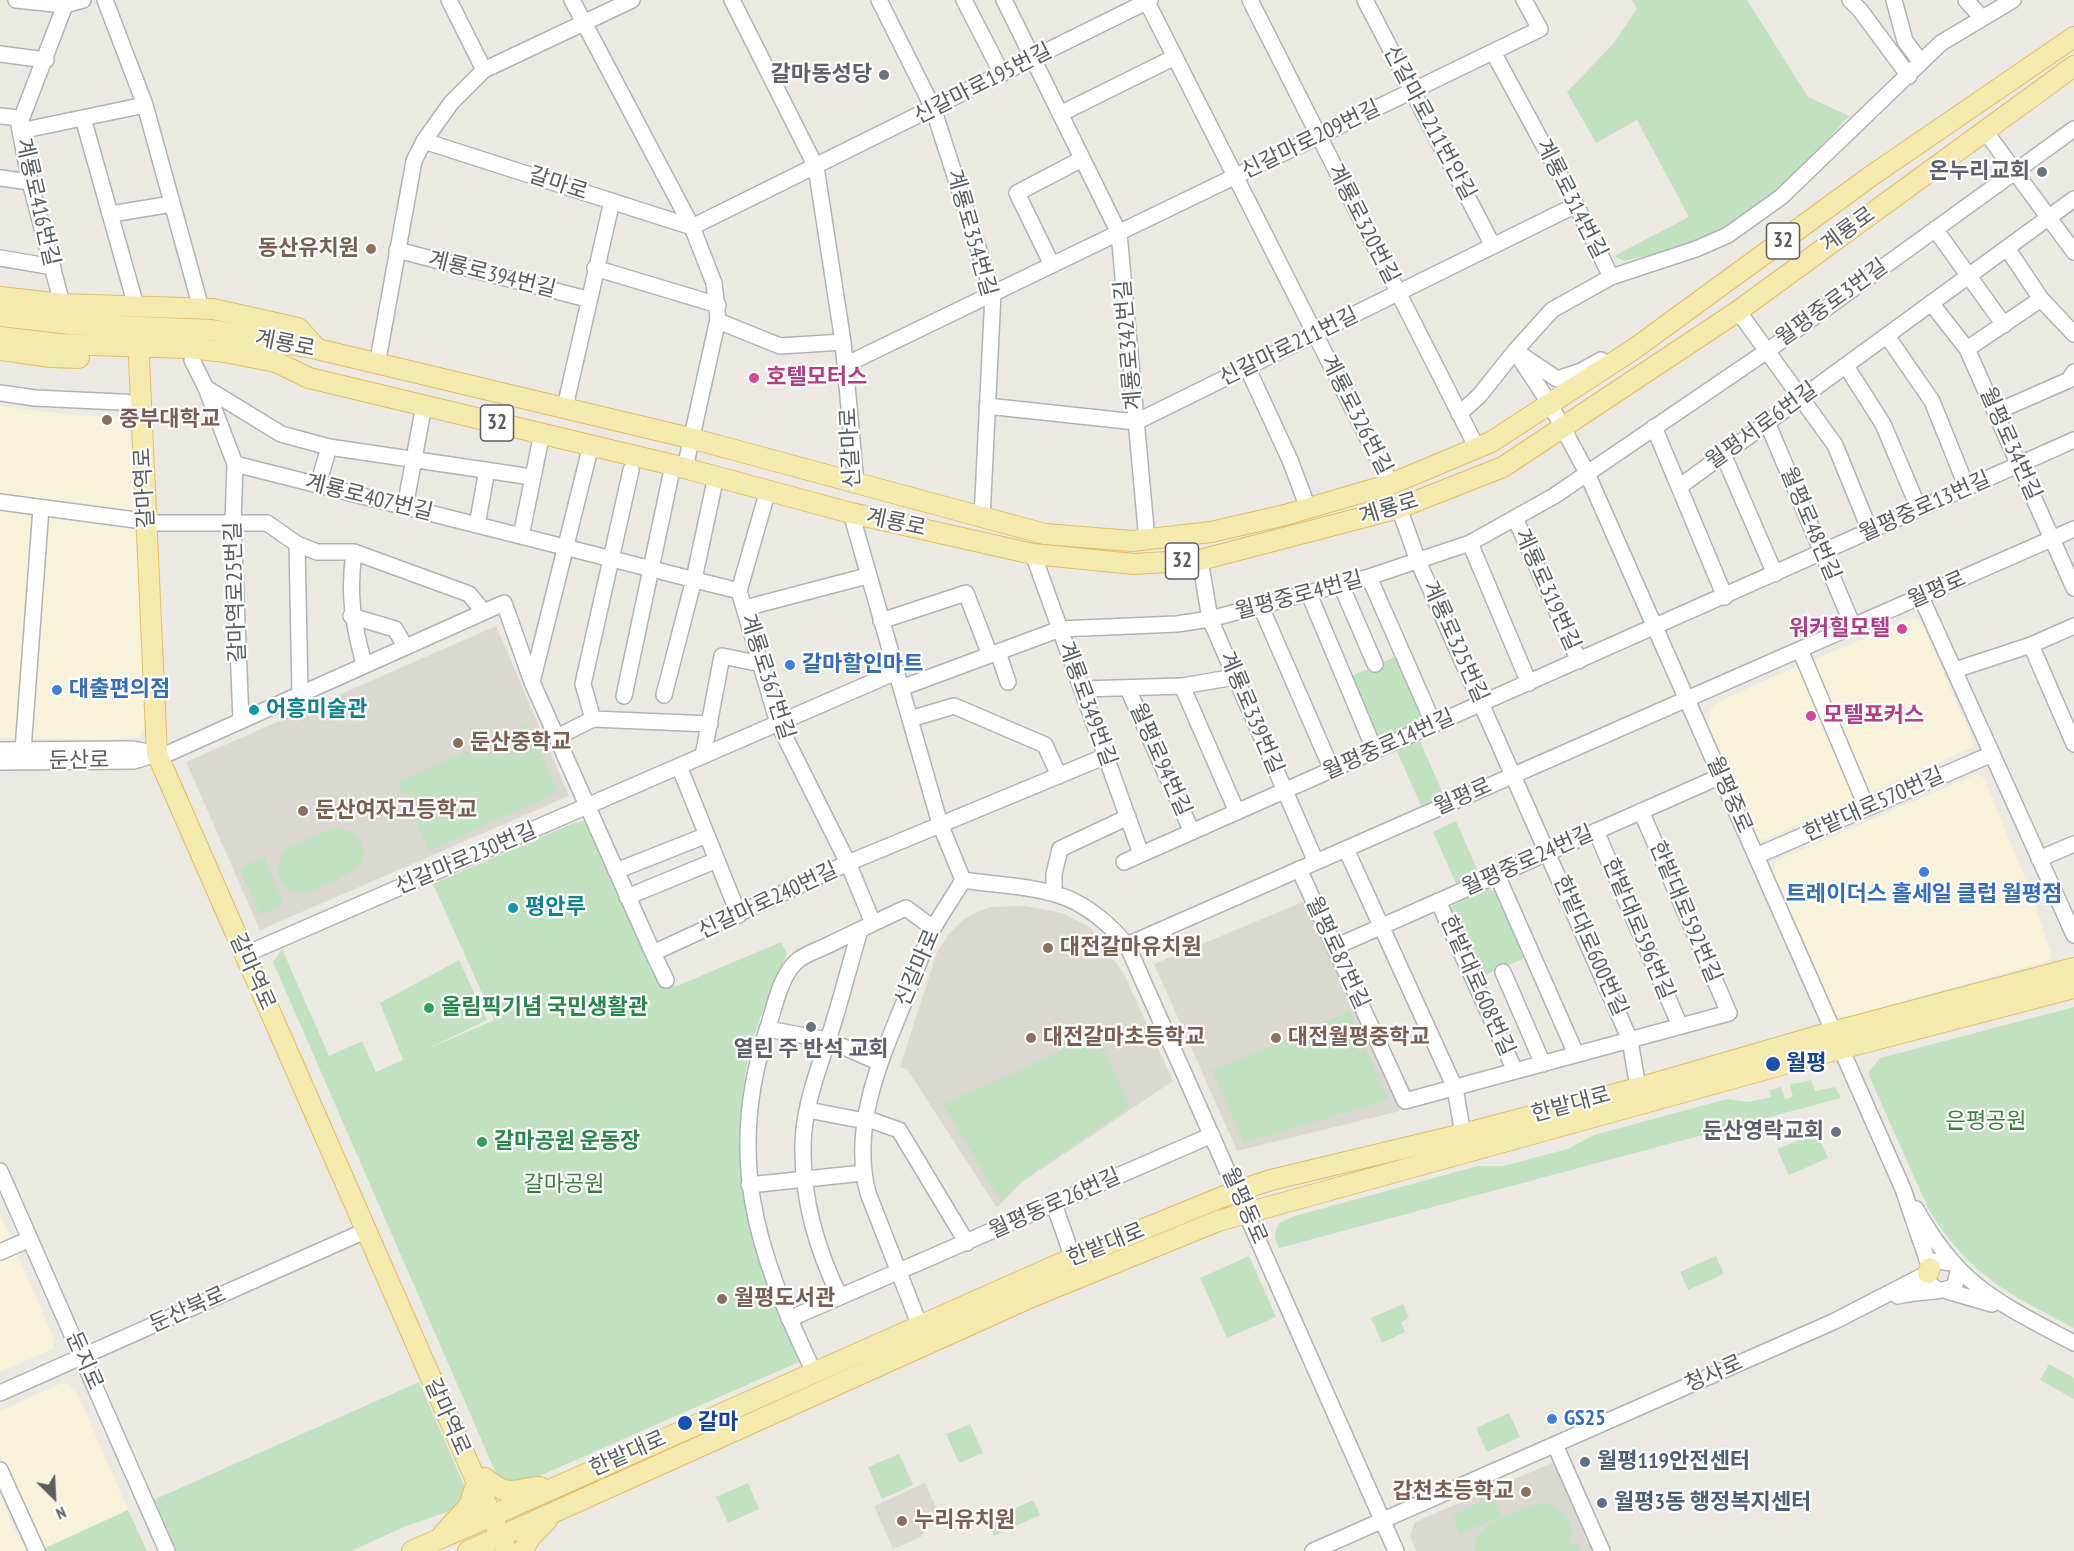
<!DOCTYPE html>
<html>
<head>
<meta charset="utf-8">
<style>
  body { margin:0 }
  #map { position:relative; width:2074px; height:1551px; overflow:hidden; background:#ece9e2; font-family:"PT Sans Narrow",sans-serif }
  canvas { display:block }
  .north { position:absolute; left:24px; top:1467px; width:60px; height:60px; -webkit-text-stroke:4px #fff; paint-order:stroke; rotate:156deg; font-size:16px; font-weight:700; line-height:24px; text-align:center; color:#5b5e61 }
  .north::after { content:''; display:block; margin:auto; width:21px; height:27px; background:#5b5e61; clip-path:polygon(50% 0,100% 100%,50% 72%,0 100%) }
</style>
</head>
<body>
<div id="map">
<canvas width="2074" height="1551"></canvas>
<div class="north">N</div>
</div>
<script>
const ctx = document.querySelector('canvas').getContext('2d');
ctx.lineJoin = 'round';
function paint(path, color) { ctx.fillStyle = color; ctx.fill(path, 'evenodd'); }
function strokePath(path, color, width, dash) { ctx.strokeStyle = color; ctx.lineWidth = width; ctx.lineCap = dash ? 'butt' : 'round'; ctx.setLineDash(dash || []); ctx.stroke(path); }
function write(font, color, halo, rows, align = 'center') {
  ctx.font = font + ' "PT Sans Narrow","Noto Sans KR",sans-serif'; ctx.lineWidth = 4.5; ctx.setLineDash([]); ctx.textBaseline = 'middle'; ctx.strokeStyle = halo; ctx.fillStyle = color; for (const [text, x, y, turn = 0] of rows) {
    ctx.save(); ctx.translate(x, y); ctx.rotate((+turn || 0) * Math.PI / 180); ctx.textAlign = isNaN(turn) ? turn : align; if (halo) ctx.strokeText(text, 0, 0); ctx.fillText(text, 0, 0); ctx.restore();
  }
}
paint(new Path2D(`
  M0 406 72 415 112 416 125 418 129 422 150 723 138 737 107 740 0 738Z
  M1912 618 1919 620 1923 625 1974 743 1973 747 1763 840 1754 837 1706 729 1711 709 1718 702 1766 680Z
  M1977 774 1984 778 2031 893 2052 956 2048 961 1847 1017 1836 1015 1829 1006 1771 876 1776 861Z
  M0 1214 54 1339 53 1349 0 1372Z
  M60 1384H68L79 1397 128 1510 43 1549 0 1455V1411Z
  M0 1497 16 1532 27 1551H0Z`), '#f9f2da');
paint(new Path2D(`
  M496 626 569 796 260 930 186 762Z
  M1305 901 1400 1111 1237 1151 1154 964Z
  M1025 906 1062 913 1090 927 1124 974 1173 1081 1022 1182 997 1208 907 1069 900 1067 937 952 948 935 963 920 977 912 991 907Z
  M1554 1462 1594 1551H1416L1410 1536 1415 1522Z
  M925 1483 941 1519 928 1527 921 1537 893 1549 874 1506Z`), '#dbd8d1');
paint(new Path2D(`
  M1632 0H1747L1808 97 1849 116C1805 163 1761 217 1699 241 1676 250 1649 255 1624 261L1614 256 1689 217 1637 120 1596 143 1567 92 1613 44 1637 9Z
  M1400 655 1430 722 1376 746 1347 678Z
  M527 724 558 792 429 851 398 782Z
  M1419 739 1445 798 1422 808 1396 749Z
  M587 821 657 980 664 985 677 986 781 942 787 954C772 991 752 1030 746 1070 735 1131 740 1201 759 1260 770 1294 786 1327 801 1361L528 1481 517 1484 499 1480 273 962 282 949 329 1056 362 1041 376 1072 403 1060 380 1003 459 960 487 1020 423 1051 494 1020 433 884 576 822Z
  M1456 821 1481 878 1458 888 1433 832Z
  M337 827 352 831C380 860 353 873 328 884 320 887 310 894 301 893 276 893 272 863 287 848Z
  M264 857 284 904 260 915 239 868Z
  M1488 889 1498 892 1527 957 1478 978 1450 914V907Z
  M2074 1007V1328C2009 1294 1967 1274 1928 1208L1870 1078 1869 1071 1880 1058Z
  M1350 1011 1388 1100 1244 1143 1212 1071Z
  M1097 1035 1130 1107 1021 1181 1001 1202 943 1104Z
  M1811 1080 1815 1091 1835 1087 1841 1098 1279 1248C1274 1238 1274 1233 1279 1223L1295 1216 1478 1166H1503L1568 1149 1594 1135 1727 1099 1748 1102 1771 1097 1770 1090 1781 1087 1785 1099 1793 1097 1790 1085Z
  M1809 1136 1820 1140 1828 1158 1789 1175 1777 1149Z
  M1249 1256 1276 1317 1227 1338 1200 1278Z
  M1716 1256 1724 1274 1688 1290 1680 1272Z
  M1403 1304 1409 1318 1401 1322 1405 1332 1382 1343 1371 1318Z
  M2049 1364 2074 1378V1399L2040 1380Z
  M419 1382 465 1487 467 1495 455 1509 404 1527 351 1551H173L151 1501Z
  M1509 1413 1520 1437 1487 1452 1476 1428Z
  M970 1424 983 1453 959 1463 946 1434Z
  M899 1454 913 1485 882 1499 868 1467Z
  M748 1483 759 1509 728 1523 716 1497Z
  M1494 1497 1502 1516 1460 1534 1452 1515Z
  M1033 1500 1040 1515 994 1536 987 1521Z
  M1538 1503 1549 1504 1566 1514 1572 1532 1569 1546 1578 1543 1581 1551H1475C1473 1521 1516 1513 1538 1503Z
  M128 1510 147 1551H44L43 1549Z`), '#c1e1c1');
const minor = new Path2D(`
  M16 0 65 5 83 0
  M105 0 145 105 201 308
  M449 0 484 70
  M572 0 692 227 714 283 718 319 685 468
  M732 0 816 167 843 342 856 484
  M879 0 933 108 993 294 982 518
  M964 0 1002 74
  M1004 0 1119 233 1147 540
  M1146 0 1391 484
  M1250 0 1477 448
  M1365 0 1493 246
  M1850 0 1860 10 1909 76
  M1894 0 1905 41 1920 61
  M1966 0 1982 18
  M1493 52 1576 205 1611 277
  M0 54 46 60
  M1060 114 1175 57
  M0 116 20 118
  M83 118 136 306
  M20 131 145 105
  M1985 131 2074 252
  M424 141 692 227
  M0 178 30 182
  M111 214 172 204
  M692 227 1150 0
  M1935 229 2004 325
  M2007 248 2041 299 2074 334
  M397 250 587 299
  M0 258 53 267
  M1052 265 1017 193 1082 159
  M595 268 718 305
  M1931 303 1967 349 2074 588
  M62 304 30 182 19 125 65 5 63 0
  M1738 311 1835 445 1870 531
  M718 321 780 346 843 342
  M1887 336 1932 401 1967 488
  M1967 349 2041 299
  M1515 351 1550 404 1586 471 1903 1189 1930 1268 1937 1261 1952 1263
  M1520 354 1557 379 1581 371 1601 360
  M192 360 206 388 235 464 233 523 241 720
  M377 365 414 161 424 141 451 103 484 70 632 0
  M845 365 1540 29 1524 0
  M1846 366 1883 424 1919 509
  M1247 367 1290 460 1308 508
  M206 388 281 434 329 447 532 477
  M0 393 35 398 141 403
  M987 406 1136 422 1576 205
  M565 407 612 201
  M1996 412 2069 380 2074 372
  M1459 414 1479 396 1515 351 1552 310 1611 277 1696 249 1728 235 1781 197 1941 43 2013 0
  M1767 422 1853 626
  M1654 427 1725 597
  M1723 454 1775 574
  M235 464 739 591
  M318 485 329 447
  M1679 487 2074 199
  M768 490 739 591 778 723 848 863 873 923
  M0 502 158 523H267L297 544 317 552H354L469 594 483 611
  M405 507 424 405
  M1399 508 1418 561 1630 1040 1638 1088
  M851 513 940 824 963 880
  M1515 518 1579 661
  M477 525 487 470
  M521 536 542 433
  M1470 543 1529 683
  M297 544 300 693
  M354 552C348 595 353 623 364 664
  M1033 554 1141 854
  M1200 560 1210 619 1316 862
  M1369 577 1434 725
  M1341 585 1375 664
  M1309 594 1375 751
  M1921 597 2074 935
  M1261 607 1332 770
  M745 608 867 576
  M351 616 395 629 405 646
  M881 621 966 593 990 655
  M2031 645 2074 744
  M1800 650 1867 808
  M998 652 1008 682
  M1955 670 2031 645 2074 626
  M532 682 591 445
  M1182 686 1237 812
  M901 688 1060 629 1177 624 1210 619 1369 577 1470 543 1554 496 1767 351 2074 129
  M1082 689 1182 686 1235 677
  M1128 689 1192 832
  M664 695 694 579 716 476
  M624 696 673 465
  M593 719 583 684 631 470
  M910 719 954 706 1045 745 1059 776
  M557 737 593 719 710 724
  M0 750 132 749 154 753
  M23 750 41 508
  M167 754 504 603 532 682 653 953 848 863 1106 756
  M703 756 722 656 761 664
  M0 762 134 761 157 754
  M679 766 739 915
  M1596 831 1680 1026
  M1346 849 1455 1088 1463 1134
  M1756 856 1992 754
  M2039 859 2074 844
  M1124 862 2074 440
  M1299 869 1405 1101 1729 1013 1641 811
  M616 871 707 835
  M1497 875 1576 1054
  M963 880C1038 891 1074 883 1127 945L1396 1551
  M1054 893V874L1060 849 1128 817
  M627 897 717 860
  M1438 901 1515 1071
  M1127 945 2074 529
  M1335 947 1721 776
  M253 951 896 672
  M653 953 666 980
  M1503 972 1543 1064
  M767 1029 828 1040 880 1063
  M808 1110 865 1121
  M865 1118 899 1130 967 1243
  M0 1171 167 1551
  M749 1185 863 1173
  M1054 1204 1070 1250 1075 1257
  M1916 1209C1959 1287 1999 1303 2074 1343
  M0 1252 30 1239
  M1947 1291 1992 1304
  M1898 1296C1914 1291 1947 1293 1955 1285L1958 1271
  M840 1297C818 1252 803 1203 803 1152 802 1113 816 1076 828 1040 840 1004 849 967 860 930
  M789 1319 1212 1135
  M923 1334 868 1193C850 1124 882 1057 907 995 916 972 923 948 934 927 943 911 954 896 963 880
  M814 1372C756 1252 724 1155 769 1024 775 1004 781 976 796 962 803 955 816 951 824 947 852 934 879 920 906 908L933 928
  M0 1393 365 1231
  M1555 1445 1602 1551
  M0 1470 37 1551
  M1313 1551 1835 1321 1928 1273 1929 1283 1937 1290`);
const major = new Path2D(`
  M0 297 62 304 213 309 298 328 317 349
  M0 316 70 324 212 330 317 349 694 439 1045 534 1132 541 1211 532 1285 515 1391 484 1491 442 1634 349 1871 176 2074 37
  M0 337 59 344 189 348 225 352 276 362 309 378 673 465 851 513 1033 554 1134 564 1200 560 1399 508 1503 467 1738 311 2074 66
  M0 350 51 357 79 358
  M139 359 157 754 507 1551
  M1928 1273 1930 1268
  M485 1478C508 1498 514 1489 540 1487
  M443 1534 469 1506 477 1482
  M412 1551 1075 1257 1237 1191 1271 1180 1463 1134 1638 1088 1814 1037 2074 968
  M468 1551 1034 1296 1218 1221 1821 1054 2074 988
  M523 1551 529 1539 547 1520`);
strokePath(minor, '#b0b3b6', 18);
strokePath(major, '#e0be67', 22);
strokePath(minor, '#fff', 15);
strokePath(major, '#f5eaae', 20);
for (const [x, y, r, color] of [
  [884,75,6,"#6b7280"],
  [2042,172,6,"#6b7280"],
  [371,249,6,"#8d6e63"],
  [754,378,6,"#d1479c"],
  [107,420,6,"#8d6e63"],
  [1902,629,6,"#d1479c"],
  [790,665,6,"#3f7fe0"],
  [57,690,6,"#3f7fe0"],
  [254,710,6,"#0f9aa8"],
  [1811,716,6,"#d1479c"],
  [458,743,6,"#8d6e63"],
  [303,811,6,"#8d6e63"],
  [1924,872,6,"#3f7fe0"],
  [513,908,6,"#0f9aa8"],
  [1048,948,6,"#8d6e63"],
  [429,1008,6,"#2e9e5b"],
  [811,1027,6,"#6b7280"],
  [1031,1038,6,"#8d6e63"],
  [1276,1038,6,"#8d6e63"],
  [1773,1064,8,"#1a4fb4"],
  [1836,1132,6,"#6b7280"],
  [482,1142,6,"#2e9e5b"],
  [722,1299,6,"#8d6e63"],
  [1552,1419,6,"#3f7fe0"],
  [685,1423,8,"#1a4fb4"],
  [1585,1462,6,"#5c6f8a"],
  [1526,1492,6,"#8d6e63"],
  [1602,1503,6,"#5c6f8a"],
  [902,1521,6,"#8d6e63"]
]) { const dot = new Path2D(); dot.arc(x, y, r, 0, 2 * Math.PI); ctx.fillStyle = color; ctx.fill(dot); strokePath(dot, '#fff', 2); }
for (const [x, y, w] of [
  [1783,241,33],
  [497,423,33],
  [1182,561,33]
]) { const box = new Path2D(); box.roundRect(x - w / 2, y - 18, w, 36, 4.5); ctx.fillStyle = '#fff'; ctx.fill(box); strokePath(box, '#5b5e61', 1.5); }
write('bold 21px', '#5b5e61', null, [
  ["32",1783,241],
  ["32",497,423],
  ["32",1182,561]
]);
write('bold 22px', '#5b616d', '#fff', [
  ["갈마동성당",872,75],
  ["온누리교회",2030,172],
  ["열린 주 반석 교회",811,1050,"center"],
  ["둔산영락교회",1824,1132]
], 'right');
write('22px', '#5b5e61', '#fff', [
  ["신갈마로195번길",983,84,-27],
  ["신갈마로211번안길",1429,123,62],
  ["신갈마로209번길",1311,140,-26],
  ["갈마로",558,184,18],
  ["계룡로314번길",1571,199,63],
  ["계룡로416번길",37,202,77],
  ["계룡로320번길",1363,224,63],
  ["계룡로",1848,230,-36],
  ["계룡로354번길",971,233,74],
  ["계룡로394번길",492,275,14],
  ["월평중로3번길",1832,303,-36],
  ["계룡로",285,344,11],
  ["계룡로342번길",1129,345,-95],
  ["신갈마로211번길",1289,347,-26],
  ["계룡로326번길",1356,415,63],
  ["월평서로6번길",1762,426,-36],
  ["월평로34번길",2010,444,66],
  ["신갈마로",851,448,-93],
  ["갈마역로",145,488,-93],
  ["계룡로407번길",369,498,14],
  ["월평중로13번길",1925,507,-24],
  ["계룡로",1389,509,-17],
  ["계룡로",896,523,12],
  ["월평로48번길",1810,524,67],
  ["계룡로319번길",1547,590,66],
  ["월평로",1937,590,-24],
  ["갈마역로25번길",236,592,-92],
  ["월평중로4번길",1299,596,-15],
  ["계룡로325번길",1455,642,66],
  ["계룡로367번길",767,677,72],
  ["계룡로349번길",1087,704,70],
  ["계룡로339번길",1251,713,67],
  ["월평중로14번길",1389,745,-24],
  ["월평로94번길",1160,760,66],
  ["둔산로",79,761,-1],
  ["월평중로",1729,795,66],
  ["월평로",1463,797,-24],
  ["한밭대로570번길",1874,805,-24],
  ["신갈마로230번길",466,859,-23],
  ["월평중로24번길",1528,861,-24],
  ["신갈마로240번길",768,901,-25],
  ["한밭대로592번길",1685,912,67],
  ["한밭대로596번길",1638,929,67],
  ["한밭대로600번길",1590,946,66],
  ["월평로87번길",1337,953,65],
  ["신갈마로",918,968,-67],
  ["갈마역로",252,972,66],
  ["한밭대로608번길",1477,986,66],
  ["한밭대로",1571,1105,-15],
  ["월평동로26번길",1055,1204,-24],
  ["월평동로",1244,1206,66],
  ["한밭대로",1106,1245,-22],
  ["둔산북로",188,1310,-24],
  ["둔지로",84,1361,66],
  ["청사로",1714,1374,-24],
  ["갈마역로",447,1417,66],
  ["한밭대로",628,1454,-24]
]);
write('bold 22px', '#785e54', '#fff', [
  ["동산유치원",359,249,"right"],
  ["중부대학교",119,420],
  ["둔산중학교",470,743],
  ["둔산여자고등학교",315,811],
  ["대전갈마유치원",1060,948],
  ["대전갈마초등학교",1043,1038],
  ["대전월평중학교",1288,1038],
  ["월평도서관",734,1299],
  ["갑천초등학교",1514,1492,"right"],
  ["누리유치원",914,1521]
], 'left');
write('bold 22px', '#b23c85', '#fff', [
  ["호텔모터스",766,378],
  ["워커힐모텔",1890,629,"right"],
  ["모텔포커스",1823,716]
], 'left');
write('bold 22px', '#366cbe', '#fff', [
  ["갈마할인마트",802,665],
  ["대출편의점",69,690],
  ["트레이더스 홀세일 클럽 월평점",1924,895,"center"],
  ["GS25",1564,1419]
], 'left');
write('bold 22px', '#0d838f', '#fff', [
  ["어흥미술관",266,710],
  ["평안루",525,908]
], 'left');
write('bold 22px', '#27864d', '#fff', [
  ["올림픽기념 국민생활관",441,1008],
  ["갈마공원 운동장",494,1142]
], 'left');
write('bold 22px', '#164399', '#fff', [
  ["월평",1786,1064],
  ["갈마",698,1423]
], 'left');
write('22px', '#3e7d41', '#fff', [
  ["은평공원",1986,1122],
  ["갈마공원",564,1185]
]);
write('bold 22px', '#4e5e75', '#fff', [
  ["월평119안전센터",1597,1462],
  ["월평3동 행정복지센터",1614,1503]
], 'left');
</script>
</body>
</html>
